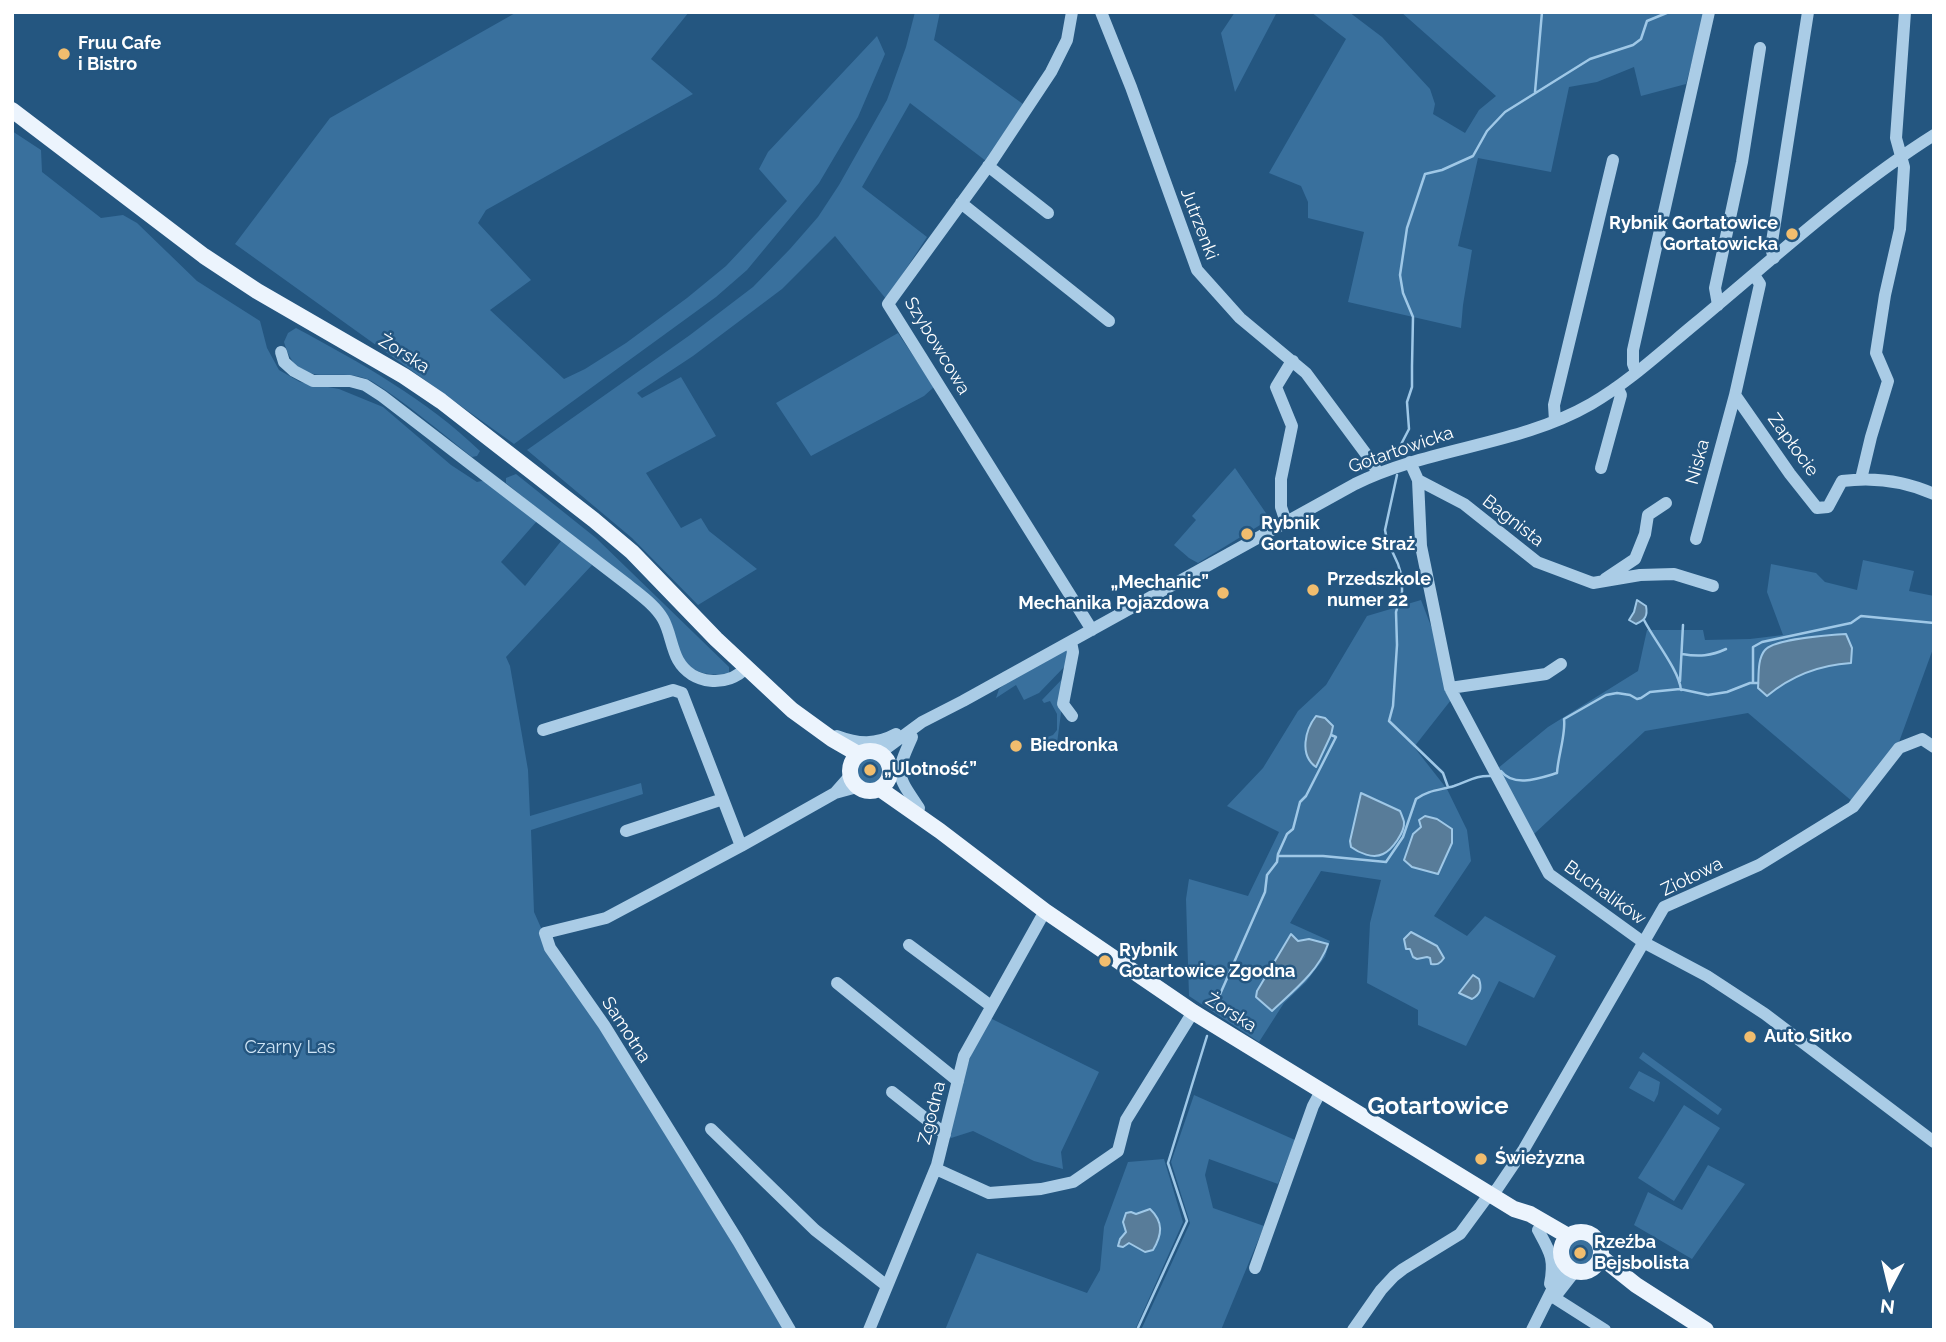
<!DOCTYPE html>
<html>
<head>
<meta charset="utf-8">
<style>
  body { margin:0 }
  #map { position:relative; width:1946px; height:1342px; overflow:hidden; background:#245680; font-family:Raleway,sans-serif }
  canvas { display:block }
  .frame { position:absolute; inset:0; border:14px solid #fff; pointer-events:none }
  .north { position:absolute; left:1855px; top:1251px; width:70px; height:70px; -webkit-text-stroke:5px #245680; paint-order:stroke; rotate:187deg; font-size:19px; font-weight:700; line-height:28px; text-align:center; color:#fff }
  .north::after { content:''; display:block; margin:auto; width:24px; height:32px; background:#fff; clip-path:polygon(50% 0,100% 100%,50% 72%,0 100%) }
</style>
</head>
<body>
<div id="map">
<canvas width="1946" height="1342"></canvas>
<div class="frame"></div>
<div class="north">N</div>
</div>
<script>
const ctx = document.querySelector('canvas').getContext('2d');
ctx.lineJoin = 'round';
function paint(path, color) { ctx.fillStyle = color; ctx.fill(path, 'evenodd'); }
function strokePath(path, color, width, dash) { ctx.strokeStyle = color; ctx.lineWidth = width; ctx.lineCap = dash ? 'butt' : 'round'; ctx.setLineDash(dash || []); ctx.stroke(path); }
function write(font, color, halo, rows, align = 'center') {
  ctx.font = font + ' Raleway,sans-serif'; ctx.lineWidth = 5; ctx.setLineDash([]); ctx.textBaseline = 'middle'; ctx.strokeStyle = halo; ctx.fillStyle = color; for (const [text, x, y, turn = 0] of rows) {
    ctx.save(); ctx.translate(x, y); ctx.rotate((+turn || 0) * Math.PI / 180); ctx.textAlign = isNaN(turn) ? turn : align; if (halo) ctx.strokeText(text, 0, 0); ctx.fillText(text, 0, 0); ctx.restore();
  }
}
paint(new Path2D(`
  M517 12H689L651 59 693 94 486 210 478 223 531 280 490 310 564 379 585 369 626 343 687 298 726 266 787 201 759 169 768 152 877 36 885 54 858 117 819 183 747 270 716 297 514 444 235 244 330 118Z
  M915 12H940L934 40 1023 104 986 161 910 103 862 187 927 237 886 299 835 236 782 289 693 356 637 393 642 398 681 377 716 436 646 473 681 528 701 518 709 531 757 569 698 605 632 538 527 450 690 335 753 287 790 249 818 217 839 185 887 100 906 47Z
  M1235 12H1277L1235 92 1221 33Z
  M1311 12H1349L1382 37 1430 89 1435 104 1433 114 1465 133 1479 110 1496 96 1401 12H1705L1686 84 1641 96 1634 67 1597 82 1569 87 1551 172 1478 158 1458 246 1472 250 1463 305 1461 328 1348 302 1364 232 1308 218V202L1301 186 1269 173 1346 39Z
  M12 131 41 150 42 172 101 218 123 215 137 223 197 281 260 321 267 348 279 370 300 382 339 389 383 407 451 465 477 482 486 480 537 521 501 562 525 586 562 540 592 565 506 657 510 666 528 770 530 816 641 783 643 794 531 830 534 912 550 948 786 1330H12Z
  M296 328C361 363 426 399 480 451L477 456 472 457C440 432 408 404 373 382 339 362 299 396 284 342L288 333Z
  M898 333 934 387 924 396 811 456 776 403Z
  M1235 468 1270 519 1198 563 1189 558 1174 545 1196 520 1192 516Z
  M516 474 596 538 729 667V674C704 676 687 673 678 647 674 635 674 624 666 614L506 483V478Z
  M1863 560 1914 571 1909 591 1934 596V646L1899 742 1853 802 1748 713 1645 731 1534 834 1497 769 1548 727 1638 671 1647 630H1703L1705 640 1750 639 1783 635 1767 592 1771 564 1816 573 1825 582 1857 590Z
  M1421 600 1436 639 1451 700 1414 747 1447 789 1467 830 1471 861 1434 916 1467 936 1485 916 1556 956 1534 998 1499 981 1466 1046 1418 1025V1010L1367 983 1370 923 1381 880 1321 871 1290 923 1330 941 1325 957 1306 982 1284 1003 1259 1042 1189 996 1186 899 1189 879 1248 896 1279 832 1227 806 1263 768 1298 711 1326 685 1367 616ZM1421 827 1438 874 1412 867 1413 835Z
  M1066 649 1070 650 1068 663 1039 693 1024 700 1016 685 996 698 999 689 1016 675Z
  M1066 675 1056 751H1052L1045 738 1053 735 1057 730V714L1050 701 1044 703 1042 700Z
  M856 771a14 14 0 1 1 28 0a14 14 0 1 1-28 0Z
  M988 1017 1099 1072 1061 1152 1063 1169 1034 1161 973 1131 948 1139C958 1097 967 1056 988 1017Z
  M1643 1052 1722 1109 1718 1115 1639 1058Z
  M1639 1071 1660 1082 1658 1094 1654 1102 1629 1088Z
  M1194 1095 1295 1140 1278 1184 1209 1159 1205 1175 1213 1208 1264 1226 1221 1330H1141L1190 1223 1171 1162Z
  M1684 1105 1720 1128 1674 1201 1638 1178Z
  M1164 1159 1183 1222 1135 1330H945L977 1253 1087 1293 1100 1270 1104 1227 1128 1162Z
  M1708 1165 1745 1184 1692 1259 1634 1225 1648 1192 1682 1210Z
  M1567 1252a14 14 0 1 1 28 0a14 14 0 1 1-28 0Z`), '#39709d');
const water = new Path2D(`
  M1637 600 1646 606C1648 616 1645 620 1636 624L1629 620 1634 612Z
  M1846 634 1852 648 1851 663C1820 665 1791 676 1767 696L1758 688C1759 677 1757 659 1765 650 1774 639 1830 635 1846 634Z
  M1316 716 1325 718 1333 726 1331 735 1316 767C1299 755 1305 730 1316 716Z
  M1361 793 1400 811C1401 813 1404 821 1404 822 1405 832 1392 850 1383 854 1373 859 1359 853 1351 847L1350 841Z
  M1425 816 1437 819 1452 829V843L1438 874 1412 867 1404 860 1413 834 1421 827 1419 820Z
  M1411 932 1437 946 1444 958C1440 964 1437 965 1431 964L1430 958 1427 957 1417 959 1413 957 1410 949H1406L1404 939Z
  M1291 934 1298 941 1309 939 1328 944C1319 971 1292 992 1272 1011L1256 997 1257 991Z
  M1473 975 1479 979C1482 988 1481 994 1472 999L1459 993Z
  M1150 1209C1164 1222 1162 1235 1153 1250L1145 1252 1129 1243 1123 1247 1118 1246 1120 1239 1126 1232 1123 1222 1126 1213 1131 1212 1136 1214Z`);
paint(water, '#587c99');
strokePath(water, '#9fc8e7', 2);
strokePath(new Path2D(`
  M1535 92 1542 12
  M1395 456 1409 429 1407 402 1412 387V366L1413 317 1403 293 1400 275 1407 228 1425 174 1442 170 1473 156 1487 131 1505 112 1590 59 1633 45 1641 39 1647 21 1669 12
  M1397 475 1385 530 1387 540 1398 564 1402 577V592L1396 612 1397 645 1393 706 1389 721 1443 773 1448 787
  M1644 620C1654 640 1679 670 1681 690
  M1682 654C1699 657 1711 656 1726 649
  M1680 681 1683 625
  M1753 683V647L1762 642 1851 623 1861 616 1934 623
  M1501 771C1514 788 1540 778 1557 773 1558 756 1566 734 1564 719L1606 695 1617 693 1630 695 1637 699 1641 698 1650 692 1680 689 1708 695 1727 692 1750 683H1758
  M1278 856H1323L1386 862 1403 837 1416 799C1428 790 1441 790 1454 786 1469 781 1476 775 1492 776
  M1214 1008 1265 892 1267 875 1277 862 1278 854 1287 834 1293 829 1300 802 1306 796 1336 737 1331 735
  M1137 1330 1187 1221 1168 1163 1207 1036`), '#9fc8e7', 2.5);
strokePath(new Path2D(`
  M1072 12 1067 40 1051 72 992 161 888 304 1092 630
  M1101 12 1131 87 1197 270 1240 318 1306 373 1369 458 1378 473
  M988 166 1048 213
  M961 203 1109 321
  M1774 258 1771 248 1808 12
  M1718 305 1715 288 1742 162 1760 48
  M281 352 284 362 294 371 313 381H350L365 385 382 396 628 585C640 595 655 605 663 619 670 631 671 647 678 660 692 685 728 688 747 667
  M1636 372 1633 364V350L1709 12
  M1735 395 1790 474 1817 508 1828 507 1842 481C1873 477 1905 481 1934 494
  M1555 421 1554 405 1613 160
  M1410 462 1418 480 1421 546 1450 688 1549 874 1643 942 1707 976 1765 1014 1934 1142
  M1601 468 1621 395 1617 387
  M1861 479 1871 437 1888 381 1876 353 1885 295 1900 229 1904 167 1896 138 1905 12
  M1418 480 1464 504 1537 562 1593 583 1640 575 1674 574 1713 586
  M1286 522 1281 507V479L1292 426 1276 387 1290 364 1293 361
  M1696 539 1735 395 1760 284 1754 275
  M1605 579 1635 559 1645 534 1648 515 1666 503
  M1071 642 1073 652 1063 704 1072 716
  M1450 688 1546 674 1561 664
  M543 730 673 690 682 693 741 846
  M837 736C858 744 876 745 896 734
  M912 737C895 775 896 774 919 808
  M880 753 922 722 963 701 1355 484C1430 447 1518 446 1591 404 1629 382 1662 351 1696 323 1773 259 1850 188 1934 135
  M835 793 850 776
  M626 831 723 799
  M909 945 991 1006
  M837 983 958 1081
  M892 1092 945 1134
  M711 1129 815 1230 887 1286
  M936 1169 989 1193 1041 1189 1073 1182 1118 1151 1126 1120 1193 1012
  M1538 1230C1550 1252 1555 1258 1550 1284
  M1255 1268 1313 1106 1321 1091
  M1550 1295 1605 1330
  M1554 1298 1575 1271
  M790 1330 738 1241 604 1025 550 948 545 933 606 918 741 846 835 793 857 787
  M869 1330 937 1165 964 1056 1045 911
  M1353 1330 1381 1290 1394 1276 1403 1269 1460 1234 1485 1200 1497 1189 1524 1149 1664 907 1759 865 1853 807 1899 748 1922 739 1934 747
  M1532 1330 1565 1264`), '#aacce6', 12);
strokePath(new Path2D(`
  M12 110 204 256 257 291 404 376 441 401 594 520 632 552 716 639 792 710 832 739 858 754
  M850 771a20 20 0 1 1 40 0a20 20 0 1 1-40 0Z
  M880 789 940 831 1045 911 1193 1012 1514 1209 1530 1214 1568 1236
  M1561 1252a20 20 0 1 1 40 0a20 20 0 1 1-40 0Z
  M1601 1257 1636 1285 1706 1330`), '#ecf4fd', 16);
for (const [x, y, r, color] of [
  [64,54,7,"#f1bd6e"],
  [1792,234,7,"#f1bd6e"],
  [1247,534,7,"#f1bd6e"],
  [1313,590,7,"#f1bd6e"],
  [1223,593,7,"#f1bd6e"],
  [1016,746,7,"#f1bd6e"],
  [870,770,7,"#f1bd6e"],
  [1105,961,7,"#f1bd6e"],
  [1750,1037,7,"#f1bd6e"],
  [1481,1159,7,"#f1bd6e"],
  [1580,1253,7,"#f1bd6e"]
]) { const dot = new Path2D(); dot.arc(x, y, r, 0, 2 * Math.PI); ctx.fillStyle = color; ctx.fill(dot); strokePath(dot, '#245680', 2.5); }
write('bold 18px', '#fff', '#245680', [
  ["Fruu Cafe",78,44],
  ["i Bistro",78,65],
  ["Rybnik Gortatowice",1778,224,"right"],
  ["Gortatowicka",1778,245,"right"],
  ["Rybnik",1261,524],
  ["Gortatowice Straż",1261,545],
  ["Przedszkole",1327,580],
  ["numer 22",1327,601],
  ["„Mechanic”",1209,583,"right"],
  ["Mechanika Pojazdowa",1209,604,"right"],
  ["Biedronka",1030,746],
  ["„Ulotność”",884,770],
  ["Rybnik",1119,951],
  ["Gotartowice Zgodna",1119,972],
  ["Auto Sitko",1764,1037],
  ["Świeżyzna",1495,1159],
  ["Rzeźba",1594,1243],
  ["Bejsbolista",1594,1264]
], 'left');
write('18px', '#fff', '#245680', [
  ["Jutrzenki",1199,224,69],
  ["Szybowcowa",937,346,59],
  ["Żorska",404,354,32],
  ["Zapłocie",1793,445,54],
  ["Gotartowicka",1401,450,-19],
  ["Niska",1698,462,-75],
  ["Bagnista",1513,521,38],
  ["Ziołowa",1692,877,-26],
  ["Buchalików",1605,893,36],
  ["Żorska",1231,1013,32],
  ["Samotna",626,1030,57],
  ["Zgodna",932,1113,-76]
]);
write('18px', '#cee4f5', '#245680', [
  ["Czarny Las",290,1048]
]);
write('bold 24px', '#fff', '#245680', [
  ["Gotartowice",1438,1107]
]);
</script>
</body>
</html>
